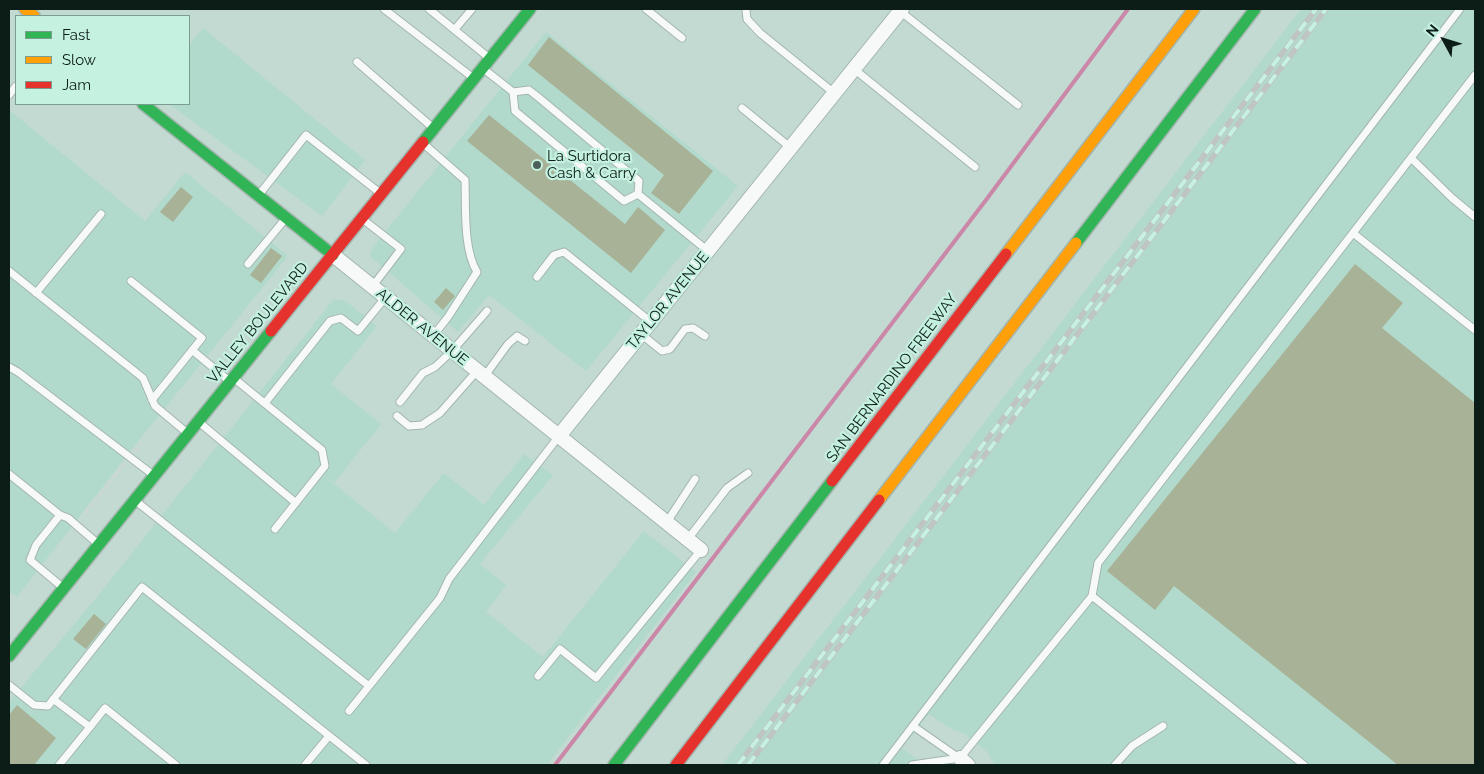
<!DOCTYPE html>
<html>
<head>
<meta charset="utf-8">
<style>
  body { margin:0 }
  #map { position:relative; width:1484px; height:774px; overflow:hidden; background:#c2dad1; font-family:Raleway,sans-serif }
  canvas { display:block }
  .frame { position:absolute; inset:0; border:10px solid #0c1d17; pointer-events:none }
  .legend { position:absolute; left:15px; top:15px; width:175px; height:90px; box-sizing:border-box; background:#c5f1e1; border:1px solid #7b9c90; margin:0; padding:6px 9px; list-style:none; font-size:15px; color:#0c1d17 }
  .legend li { display:flex; align-items:center; gap:10px; height:25px }
  .legend b { width:25px; border:1px solid #7b9c90 }
  .north { position:absolute; left:1419px; top:15px; width:50px; height:50px; -webkit-text-stroke:4px #c5f1e1; paint-order:stroke; rotate:309deg; font-size:14px; font-weight:700; line-height:20px; text-align:center; color:#0c1d17 }
  .north::after { content:''; display:block; margin:auto; width:18px; height:22px; background:#0c1d17; clip-path:polygon(50% 0,100% 100%,50% 72%,0 100%) }
</style>
</head>
<body>
<div id="map">
<canvas width="1484" height="774"></canvas>
<div class="frame"></div>
<ul class="legend">
<li><b style="height:6px;background:#30b455"></b>Fast</li>
<li><b style="height:6px;background:#ff9f0a"></b>Slow</li>
<li><b style="height:6px;background:#e5322d"></b>Jam</li>
</ul>
<div class="north">N</div>
</div>
<script>
const ctx = document.querySelector('canvas').getContext('2d');
ctx.lineJoin = 'round';
function paint(path, color) { ctx.fillStyle = color; ctx.fill(path, 'evenodd'); }
function strokePath(path, color, width, dash) { ctx.strokeStyle = color; ctx.lineWidth = width; ctx.lineCap = dash ? 'butt' : 'round'; ctx.setLineDash(dash || []); ctx.stroke(path); }
function write(font, color, halo, rows, align = 'center') {
  ctx.font = font + ' Raleway,sans-serif'; ctx.lineWidth = 4.5; ctx.setLineDash([]); ctx.textBaseline = 'middle'; ctx.strokeStyle = halo; ctx.fillStyle = color; for (const [text, x, y, turn = 0] of rows) {
    ctx.save(); ctx.translate(x, y); ctx.rotate((+turn || 0) * Math.PI / 180); ctx.textAlign = isNaN(turn) ? turn : align; if (halo) ctx.strokeText(text, 0, 0); ctx.fillText(text, 0, 0); ctx.restore();
  }
}
paint(new Path2D(`
  M1301 9H1475V765H995L987 752 964 733 953 730 929 714 902 748 925 765H722Z
  M203 28 365 160 322 216 169 104H189V45Z
  M546 32 738 186 586 371 489 295 458 332 371 257 370 253 373 247Z
  M9 110 145 221 185 172 287 255 285 260 139 440 17 597 9 591Z
  M333 300H344L377 326 331 384 381 424 334 483 302 458 395 533 444 473 484 505 524 454 553 475 480 564 506 585 486 612 543 657 644 531 696 572 547 765H9V702L97 597Z`), '#b2dacc');
strokePath(new Path2D(`
  M555 765 986 200 1128 9`), '#ca87a8', 4);
paint(new Path2D(`
  M549 37 713 171 679 214 651 193 664 175 528 65Z
  M489 115 625 224 638 207 665 230 631 273 467 141Z
  M181 187 193 197 173 222 160 212Z
  M271 248 282 256 261 283 250 275Z
  M1355 264 1403 303 1382 328 1475 403V765H1398L1174 586 1155 610 1107 571Z
  M446 288 455 296 443 310 434 302Z
  M94 614 106 624 86 649 73 639Z
  M17 705 56 738 34 765H9V715Z`), '#a7b297');
const lane = new Path2D(`
  M384 9 472 77
  M429 9 488 57
  M646 9 682 38
  M746 10 747 19 760 33 834 93
  M900 11 1018 105
  M455 29 472 9
  M357 62 432 127
  M854 69 975 167
  M485 70 513 92 529 90 538 97 639 181 638 194 708 251
  M513 92 515 111 624 201 638 194
  M9 95 16 86
  M742 108 791 148
  M425 145 465 180C466 207 463 249 477 272L448 317 433 336
  M1411 158 1452 198 1475 217
  M258 196 306 135 380 193
  M365 221 401 249 372 287
  M1353 233 1475 330
  M248 264 286 218
  M9 271 143 378 155 406 186 432
  M537 277 554 255 564 252 651 322
  M131 281 202 338 152 400
  M36 293 101 214
  M641 334 662 351 670 349 685 329 693 328 705 336
  M192 350 228 380
  M9 367 18 372 152 474
  M484 377 508 344 517 336 525 341
  M236 380 322 450 325 466 275 529
  M400 402 423 373 435 367 452 351 487 311
  M265 403 330 321 341 318 358 331 385 298
  M397 416 409 426 422 425 440 413 477 371
  M200 423 296 503
  M9 474 60 515
  M137 502 369 686
  M667 522 695 479
  M688 539 727 488 748 473
  M61 586 30 560 36 545 60 515 68 518 97 543
  M1092 596 1304 765
  M538 676 560 649 596 678 701 550
  M9 685 34 705 48 706 142 587 366 765
  M53 699 90 727 59 765
  M349 711 440 598 449 579 559 436
  M913 726 959 758
  M90 727 105 708 176 765
  M305 765 329 736
  M883 765 1460 9
  M912 765 960 758 1092 596 1098 563 1475 75
  M1115 765 1132 746 1163 726`);
const street = new Path2D(`
  M333 255 701 550
  M559 436 902 9
  M960 758 968 765`);
const fast = new Path2D(`
  M143 104 333 255
  M423 142 530 9
  M1076 243 1255 9
  M9 656 271 331
  M614 765 832 481`);
const slow = new Path2D(`
  M25 9 34 16
  M1006 254 1194 9
  M879 500 1076 243`);
const jam = new Path2D(`
  M271 331 423 142
  M832 481 1006 254
  M676 765 879 500`);
strokePath(lane, '#a3b5ae', 9);
strokePath(street, '#a3b5ae', 16);
strokePath(fast, '#a3b5ae', 14);
strokePath(slow, '#a3b5ae', 14);
strokePath(jam, '#a3b5ae', 14);
strokePath(new Path2D(`
  M135 451 141 443
  M85 513 124 464`), '#cfd6d4', 2, [5, 2.5]);
strokePath(lane, '#f6f9f8', 7);
strokePath(street, '#f6f9f8', 14);
strokePath(fast, '#30b455', 11);
strokePath(slow, '#ff9f0a', 11);
strokePath(jam, '#e5322d', 11);
const rail = new Path2D(`
  M738 765 1316 9
  M748 765 1326 9`);
strokePath(rail, '#bfc5c3', 5.5);
strokePath(rail, '#c5f1e1', 4, [11]);
for (const [x, y, r, color] of [
  [537,165,5,"#4c5f58"]
]) { const dot = new Path2D(); dot.arc(x, y, r, 0, 2 * Math.PI); ctx.fillStyle = color; ctx.fill(dot); strokePath(dot, '#c5f1e1', 2); }
write('15px', '#0c1d17', '#c5f1e1', [
  ["La Surtidora",547,156],
  ["Cash & Carry",547,173]
], 'left');
write('15px', '#0c1d17', '#c5f1e1', [
  ["TAYLOR AVENUE",668,301,-51],
  ["VALLEY BOULEVARD",258,323,-51],
  ["ALDER AVENUE",422,327,39],
  ["SAN BERNARDINO FREEWAY",892,378,-53]
]);
</script>
</body>
</html>
